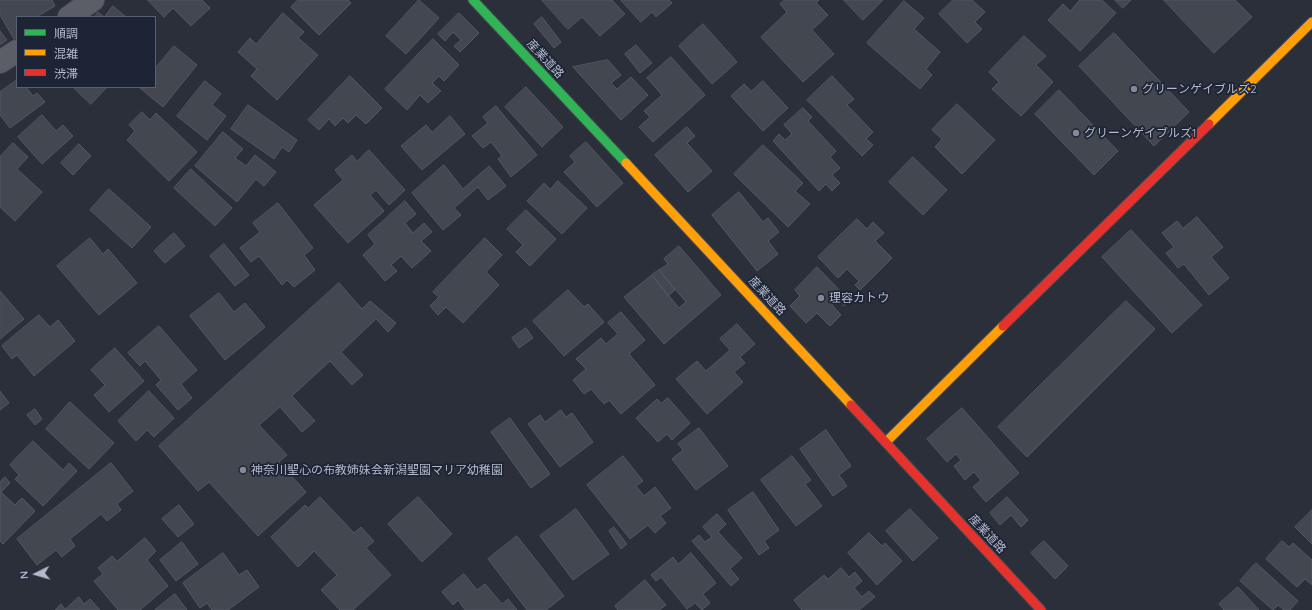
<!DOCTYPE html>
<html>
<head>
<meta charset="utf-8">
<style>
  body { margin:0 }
  #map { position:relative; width:1312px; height:610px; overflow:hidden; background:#2a2f3a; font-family:Quicksand,"Noto Sans JP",sans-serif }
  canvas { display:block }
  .legend { position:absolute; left:16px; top:16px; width:140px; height:72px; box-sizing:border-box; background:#1d2435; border:1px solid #596071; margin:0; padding:5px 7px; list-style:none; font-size:12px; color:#b4baca }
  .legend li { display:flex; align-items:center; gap:8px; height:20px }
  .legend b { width:20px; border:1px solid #596071 }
  .north { position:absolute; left:16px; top:554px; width:40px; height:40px; -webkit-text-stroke:3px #1d2435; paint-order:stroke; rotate:265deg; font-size:11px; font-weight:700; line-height:16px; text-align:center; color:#b4baca }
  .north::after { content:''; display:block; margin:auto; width:14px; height:18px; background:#b4baca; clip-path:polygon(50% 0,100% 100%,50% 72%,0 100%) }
</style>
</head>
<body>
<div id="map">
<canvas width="1312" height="610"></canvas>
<ul class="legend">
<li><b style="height:5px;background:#30b455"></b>順調</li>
<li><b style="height:5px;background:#ff9f0a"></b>混雑</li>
<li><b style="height:5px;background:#e5322d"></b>渋滞</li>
</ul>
<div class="north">N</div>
</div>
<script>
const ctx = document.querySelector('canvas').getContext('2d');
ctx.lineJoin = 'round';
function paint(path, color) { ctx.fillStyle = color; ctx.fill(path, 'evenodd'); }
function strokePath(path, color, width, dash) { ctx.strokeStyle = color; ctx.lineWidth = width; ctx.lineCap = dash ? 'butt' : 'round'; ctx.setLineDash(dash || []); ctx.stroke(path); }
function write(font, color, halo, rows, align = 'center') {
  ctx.font = font + ' Quicksand,"Noto Sans JP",sans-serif'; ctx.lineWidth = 3.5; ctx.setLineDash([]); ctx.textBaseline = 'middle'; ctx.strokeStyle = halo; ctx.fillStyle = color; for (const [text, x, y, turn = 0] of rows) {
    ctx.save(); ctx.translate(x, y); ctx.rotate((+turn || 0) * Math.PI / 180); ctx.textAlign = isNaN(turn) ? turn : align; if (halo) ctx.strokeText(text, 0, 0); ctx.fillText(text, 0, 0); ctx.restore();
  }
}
const building = new Path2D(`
  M0 0H52L55 6 38 16 39 17H17V37L14 39 0 15Z
  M148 0H202L210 8 191 26 173 8 164 17Z
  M298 0H348L351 3 319 35 291 7Z
  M419 0 439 18 406 54 386 36Z
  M542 0H612L625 14 600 36 582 17 568 29Z
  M621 0H669L672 3 656 17 652 12 641 22Z
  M784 0H819L816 3 828 15 812 30 834 54 803 82 761 37 787 12 780 4Z
  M844 0H883L863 20Z
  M953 0H972L985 12 975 22 982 29 967 43 939 14Z
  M1080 0H1102L1116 13 1080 51 1048 20 1063 4 1070 11Z
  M1115 0H1131L1123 8Z
  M1164 0H1235L1252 17 1214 53Z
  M904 1 924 18 914 29 940 52 926 69 932 75 920 89 867 43Z
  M113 6 126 17H94L98 12 104 17Z
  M283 13 304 32 298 38 318 55 277 100 251 76 257 69 238 52 250 38 256 44Z
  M459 13 479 33 460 52 454 46 461 40 453 32 445 41 438 34Z
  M542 17 561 42 554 48 534 24Z
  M703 24 737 62 712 84 679 46Z
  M0 31 7 40 0 45Z
  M1114 33 1189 112 1154 146 1079 66Z
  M1024 36 1046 56 1036 65 1053 82 1021 116 992 89 999 82 989 72Z
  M433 39 459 65 444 81 439 76 432 83 441 91 428 103 420 95 407 110 385 89Z
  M636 45 652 63 640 73 625 54Z
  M174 46 197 65 163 107 140 88 155 87V69Z
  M671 57 705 95 653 142 639 127 650 117 644 111 662 95 647 78Z
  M608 60 621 75 611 83 617 89 631 77 648 95 621 120 573 67Z
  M350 76 382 108 366 124 356 115 348 123 343 118 335 126 329 119 319 130 308 120Z
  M832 76 854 99 847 105 873 132 866 139 873 145 862 156 807 100Z
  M17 80V87H26L33 96 37 93 45 102 10 128 0 115V92Z
  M205 81 221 94 212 105 226 116 207 140 177 116Z
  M763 81 788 108 763 131 731 96 744 84 751 91Z
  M73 87H107L91 104Z
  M526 87 563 127 542 147 505 107Z
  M1059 90 1118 151 1094 175 1035 114Z
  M957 104 995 140 962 174 935 147 942 139 932 130Z
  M248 105 297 140 289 152 282 147 274 159 231 129Z
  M496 106 537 155 511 177 498 159 502 156 491 142 483 148 472 136 488 123 483 117Z
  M803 108 812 117 808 121 836 151 830 157 840 168 832 175 840 183 832 191 826 184 819 191 773 141 779 134 785 140 792 134 784 125Z
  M142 112 150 120 156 113 197 152 169 181 127 140 135 131 129 125Z
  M42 115 56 131 63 125 73 136 42 164 18 137Z
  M450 116 465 134 422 170 401 146 426 125 432 132Z
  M687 127 695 136 687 143 712 171 688 192 655 155Z
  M223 132 243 149 235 158 246 166 255 155 276 172 264 186 256 179 237 202 195 166Z
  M586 142 623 183 597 207 564 172 575 162 570 156Z
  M13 143 28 157 17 169 42 192 15 221 0 207V157Z
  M79 144 91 156 73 175 61 163Z
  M763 145 803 183 795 191 810 204 788 227 734 174Z
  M369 150 405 190 389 205 376 190 370 195 384 211 348 243 314 205 343 180 335 170 352 155 357 161Z
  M913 157 947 190 923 215 889 182Z
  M444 165 463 189 489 166 506 186 488 200 478 187 454 208 461 215 443 230 412 193Z
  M191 169 232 208 215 226 174 188Z
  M558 181 587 208 562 234 527 201 544 183 550 189Z
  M109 189 151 227 132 248 90 210Z
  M739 192 763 222 768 218 779 232 768 241 778 254 757 271 712 215Z
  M405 201 416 214 405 223 413 233 424 223 432 232 421 241 431 251 412 268 401 256 391 265 397 271 385 281 363 255 375 244 368 235Z
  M278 203 313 248 304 255 315 270 294 287 287 280 282 285 259 256 251 262 240 248 260 232 253 223Z
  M526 210 556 239 530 266 516 252 523 245 507 229Z
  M1197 217 1223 247 1211 257 1229 278 1209 295 1184 264 1178 268 1166 253 1174 247 1162 233 1177 221 1183 228Z
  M857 219 867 229 873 222 884 233 875 241 892 258 860 290 855 285 859 281 847 269 838 278 818 257Z
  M1131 230 1202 305 1172 333 1102 257Z
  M174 233 185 246 165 263 154 251Z
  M90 238 103 254 108 249 137 283 99 315 57 266Z
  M485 238 502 255 486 272 499 285 463 323 446 307 438 315 430 306 439 297 433 292Z
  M224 244 249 275 235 286 210 256Z
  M679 246 721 295 664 344 624 297 652 275 679 308 686 302 659 270 668 264 664 259Z
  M817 267 849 300 844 306 837 299 832 305 841 315 830 326 817 313 806 323 790 306 800 296 795 290Z
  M659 270 675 290 668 296 652 275Z
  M339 283 362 309 370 301 396 323 388 332 376 319 341 352 363 375 352 385 330 361 292 396 315 421 302 432 280 407 259 425 287 455 279 462 306 492 258 536 209 482 198 491 159 446Z
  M568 290 584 307 588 304 604 322 564 356 533 321Z
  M0 291 24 319 0 339Z
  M219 293 234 312 245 303 265 327 225 360 190 316Z
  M1126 301 1155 329 1027 457 998 427Z
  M621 312 645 340 629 354 655 385 621 414 609 400 604 404 591 389 584 394 573 380 586 369 576 359 601 338 606 344 618 334 608 323Z
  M39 315 50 327 58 320 75 341 34 376 17 355 12 359 2 346Z
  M737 324 755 344 740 357 745 363 734 372 743 382 707 414 676 379 697 361 706 371 730 350 720 339Z
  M159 326 197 370 181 384 192 398 178 410 156 385 161 380 145 361 140 366 128 353Z
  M526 328 533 338 519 348 512 338Z
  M115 348 144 381 109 412 94 395 105 385 91 370Z
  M0 391 9 403 0 410Z
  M149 391 174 418 154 437 147 430 136 441 118 421Z
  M668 398 690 423 672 440 667 434 658 442 636 418 657 399 661 403Z
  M70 402 114 443 89 469 46 429Z
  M962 408 1019 473 986 502 973 487 981 480 974 472 965 480 954 466 961 460 956 454 947 462 927 439Z
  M35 409 42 419 35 425 27 415Z
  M561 410 566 417 572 413 593 442 560 467 528 424 540 415 545 422Z
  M510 418 550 474 531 488 491 432Z
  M699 428 728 466 696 490 672 459 683 450 678 444Z
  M826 430 851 466 839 475 847 486 833 496 800 449Z
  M33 441 63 470 69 463 77 471 43 506 15 479 19 475 10 465Z
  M623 456 643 481 636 486 644 496 655 487 671 508 660 516 666 523 655 533 648 525 630 539 587 485Z
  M792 456 811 480 805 484 822 506 796 526 761 480Z
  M111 463 133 491 117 504 121 510 107 521 101 514 70 539 75 546 62 557 56 550 37 565 17 539Z
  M5 477 10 483 1 492 15 505 22 498 35 511 3 544 0 541V482Z
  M753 492 779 530 764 541 769 548 759 555 728 510Z
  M320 497 354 533 361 527 374 541 366 548 391 575 353 610H340L321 590 337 575 314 551 298 567 271 537 305 505 308 508Z
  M418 497 452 534 422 562 388 524Z
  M1007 497 1028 520 1021 527 1011 515 1000 525 990 513Z
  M179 505 194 524 178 537 162 519Z
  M576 509 609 554 573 580 540 536Z
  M910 509 938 538 913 561 886 531Z
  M1312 510V544L1295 527Z
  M717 514 726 524 718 532 742 558 730 569 739 579 731 586 692 541 699 535 705 542 712 537 703 527Z
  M614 527 627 544 621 549 609 531Z
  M869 533 882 546 885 543 902 561 877 585 848 553Z
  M517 536 564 596 546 610H527L488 559Z
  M145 538 156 551 147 560 168 586 140 610H118L94 581 103 574 98 568 112 556 117 561Z
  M1044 541 1068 566 1055 579 1031 553Z
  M1282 541 1289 547 1293 543 1312 560V585L1305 579 1297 587 1266 559Z
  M182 542 198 564 176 581 160 560Z
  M223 553 239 575 247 570 259 587 228 610H212L207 603 200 608 183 583Z
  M691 553 716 583 703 594 710 603 702 610 695 603 687 609 661 577 656 581 651 575 673 557 678 564Z
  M1256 563 1298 601 1290 610H1284L1278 605 1273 610 1240 581Z
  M841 568 849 577 855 572 862 581 854 588 862 597 869 591 875 597 859 610H802L794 600 824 575 828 579Z
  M464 574 477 590 485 584 502 604 508 599 517 610H465L458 600 453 605 442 592Z
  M645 580 666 605 659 610H618L615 606Z
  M1238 587 1259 610H1224L1219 604Z
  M175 594 187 610H155Z
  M79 597 84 604 90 599 100 610H55L61 604 65 609Z`);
paint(building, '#434750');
strokePath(building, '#525761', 1);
const street = new Path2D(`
  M69 17 93 0
  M0 62 17 51`);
const fast = new Path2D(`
  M473 0 626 163`);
const slow = new Path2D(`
  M1209 124 1312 22
  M626 163 851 405
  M886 442 1003 326`);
const jam = new Path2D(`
  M1003 326 1209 124
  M851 405 1041 610`);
strokePath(street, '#464a53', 24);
strokePath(fast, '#464a53', 11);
strokePath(slow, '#464a53', 11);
strokePath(jam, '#464a53', 11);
strokePath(street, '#5b5e67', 22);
strokePath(fast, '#30b455', 9);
strokePath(slow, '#ff9f0a', 9);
strokePath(jam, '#e5322d', 9);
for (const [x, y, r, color] of [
  [1134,89,4,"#848998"],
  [1076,133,4,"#848998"],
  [821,298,4,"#848998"],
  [243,470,4,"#848998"]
]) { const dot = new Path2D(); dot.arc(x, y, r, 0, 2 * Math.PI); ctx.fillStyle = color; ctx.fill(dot); strokePath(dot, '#1d2435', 1.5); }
write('12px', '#b4baca', '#1d2435', [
  ["産業道路",545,59,47],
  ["産業道路",767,296,47],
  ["産業道路",987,534,47]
]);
write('12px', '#b4baca', '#1d2435', [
  ["グリーンゲイブルズ2",1142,89],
  ["グリーンゲイブルズ1",1084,133],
  ["理容カトウ",829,298],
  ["神奈川聖心の布教姉妹会新潟聖園マリア幼稚園",251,470]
], 'left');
</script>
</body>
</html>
